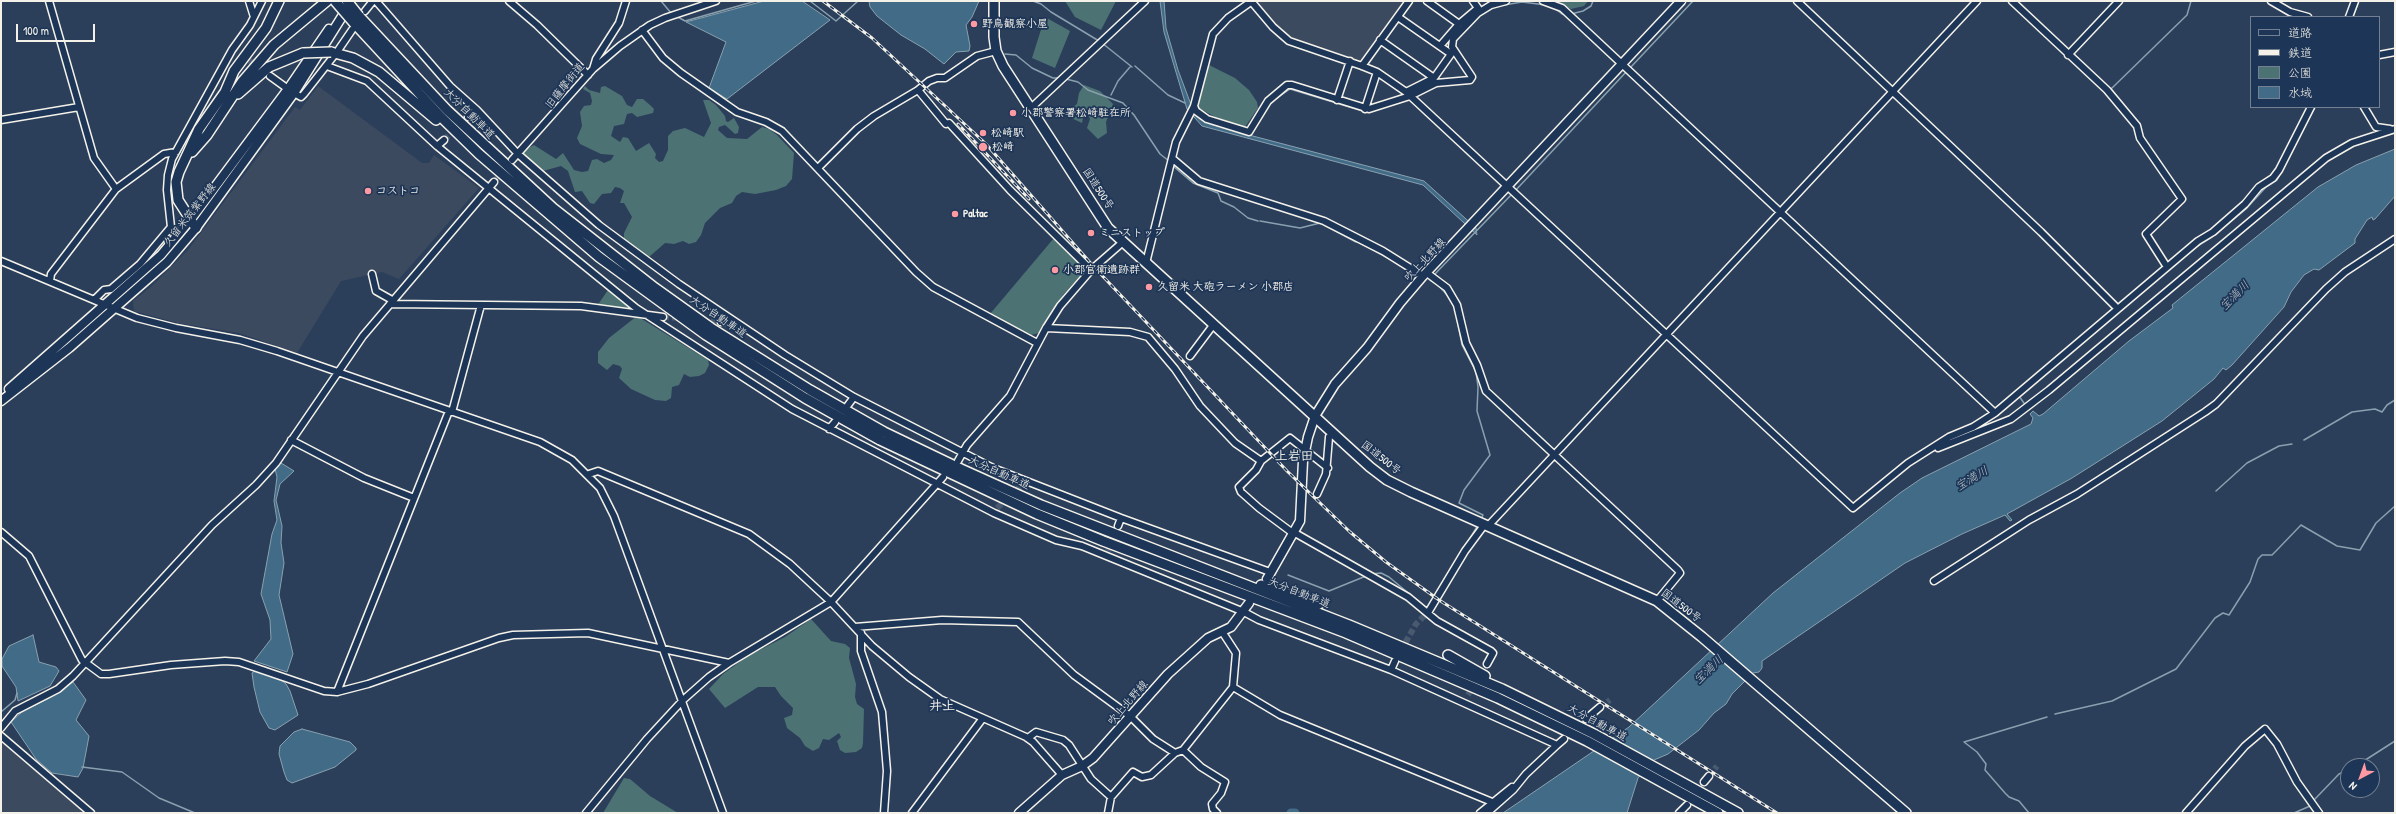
<!DOCTYPE html>
<meta charset="utf-8">
<style>
body{margin:0}
#map{position:relative;width:2396px;height:814px;overflow:hidden;background:#2b3f5b;font-family:"Patrick Hand","Klee One",sans-serif}
canvas{display:block}
.frame{position:absolute;inset:0;border:2px solid #f4f1e8;pointer-events:none}
.legend{position:absolute;left:2250px;top:16px;width:130px;height:92px;box-sizing:border-box;background:#1d3557;border:1px solid #738091;margin:0;padding:5px 7px;list-style:none;font-size:12px;color:#f4f1e8}
.legend li{display:flex;align-items:center;gap:8px;height:20px}
.legend b{width:20px;border:1px solid #738091}
.north{position:absolute;left:2340px;top:758px;width:40px;height:40px;box-sizing:border-box;background:#1d3557;border:1px solid #738091;border-radius:50%;rotate:221deg;font-size:11px;font-weight:700;line-height:16px;text-align:center;color:#f4f1e8}
.north::after{content:'';display:block;margin:auto;width:14px;height:18px;background:#ff9aa2;clip-path:polygon(50% 0,100% 100%,50% 72%,0 100%)}
.scale{position:absolute;left:16px;top:24px;width:79px;height:18px;box-sizing:border-box;border:2px solid #f4f1e8;border-top:0;padding-left:5px;font-size:12px;line-height:14px;white-space:nowrap;color:#f4f1e8;-webkit-text-stroke:3px #1d3557;paint-order:stroke}
</style>
<div id="map">
<canvas width="2396" height="814"></canvas>
<div class="frame"></div>
<ul class="legend">
<li><b style="height:5px;background:#1d3557"></b>道路</li>
<li><b style="height:5px;background:#f4f1e8"></b>鉄道</li>
<li><b style="height:11px;background:#4c7274"></b>公園</li>
<li><b style="height:11px;background:#416b87"></b>水域</li>
</ul>
<div class="north">N</div>
<div class="scale">100 m</div>
</div>
<script>
const ctx = document.querySelector('canvas').getContext('2d');
ctx.lineJoin = 'round';
function fill(path, color) { ctx.fillStyle = color; ctx.fill(path, 'evenodd'); }
const poly = rows => new Path2D(rows.map(r => 'M' + r).join(''));
function stroke(path, color, width, dash) { ctx.strokeStyle = color; ctx.lineWidth = width; ctx.lineCap = dash ? 'butt' : 'round'; ctx.setLineDash(dash || []); ctx.stroke(path); }
function drawText(font, color, halo, rows, align = 'center') {
  ctx.font = font + ' "Patrick Hand","Klee One",sans-serif'; ctx.lineWidth = 3.5; ctx.setLineDash([]); ctx.textBaseline = 'middle'; ctx.strokeStyle = halo; ctx.fillStyle = color; for (const [text, x, y, turn = 0] of rows) {
    ctx.save(); ctx.translate(x, y); ctx.rotate((+turn || 0) * Math.PI / 180); ctx.textAlign = isNaN(turn) ? turn : align; if (halo) ctx.strokeText(text, 0, 0); ctx.fillText(text, 0, 0); ctx.restore();
  }
}
fill(poly([
 [1257,1,1405,1,1359,62,1289,37,1264,12],
 [318,86,422,163,429,163,434,155,479,188,399,279,382,272,341,281,297,353,239,333,178,323,134,311,133,301,152,286,188,250,295,107,300,110],
 [1,741,5,743,88,813,1,813]
]), '#3c4a60');
fill(poly([
 [1065,1,1116,1,1101,30,1075,17],
 [1551,1,1588,1,1584,6,1571,9],
 [1045,17,1070,31,1055,68,1032,58],
 [1207,64,1235,78,1249,90,1257,102,1258,108,1245,127,1215,117,1199,108,1197,103],
 [1084,85,1100,91,1113,104,1106,122,1107,133,1098,139,1087,128,1090,119,1088,114,1080,109,1083,118,1082,123,1069,117,1073,107,1077,104,1079,93],
 [585,86,589,90,600,93,601,87,605,86,622,96,627,105,632,107,637,99,643,99,650,105,654,109,653,113,637,117,632,113,627,114,624,124,614,126,611,136,620,142,623,137,628,138,636,151,649,143,656,154,655,158,659,162,663,161,668,150,668,136,673,131,685,128,704,137,711,123,703,100,709,100,716,105,725,116,726,121,728,122,734,118,739,127,738,133,735,134,725,125,719,127,718,130,727,138,747,139,762,127,769,129,777,135,794,153,792,179,786,186,776,190,755,194,742,192,736,196,732,203,720,208,705,223,701,235,696,242,689,244,683,241,674,244,665,243,649,257,644,255,624,240,624,233,632,217,624,203,620,203,624,191,620,188,615,187,611,193,602,194,594,204,590,203,582,191,575,192,568,171,561,166,543,171,524,154,526,149,534,145,556,159,563,153,574,170,582,172,588,171,592,160,597,159,604,163,611,160,614,155,601,154,580,144,577,138,582,126,580,112,584,106,591,105,592,101,590,93,583,89],
 [1054,238,1086,269,1063,295,1039,333,1031,335,990,314],
 [608,290,623,302,633,311,597,306],
 [637,316,708,360,709,365,705,373,699,376,690,377,684,374,679,385,672,387,671,398,666,401,655,400,631,389,619,378,622,369,620,366,613,364,607,370,598,363,598,352,609,338],
 [811,619,831,641,845,644,850,648,849,658,856,684,855,697,857,704,864,709,863,743,862,748,856,752,845,753,840,750,837,741,841,737,839,733,829,740,823,739,819,748,813,751,805,746,800,738,787,728,784,718,792,715,793,708,781,696,775,687,758,687,725,708,709,689,723,674,748,656,785,637],
 [624,778,630,779,650,796,678,813,603,813]
]), '#4c7274');
const water = poly([
 [764,1,802,1,830,20,727,99,709,88,726,42,686,22,764,1],
 [869,1,979,1,972,17,966,25,970,46,969,51,956,52,944,64,925,49,901,35,877,16,870,7,869,1],
 [1160,1,1164,1,1166,28,1178,70,1193,110,1249,135,1424,181,1476,228,1477,235,1423,185,1202,126,1187,109,1164,32,1160,1],
 [2395,149,2395,196,2375,219,2373,220,2372,217,2367,220,2355,239,2355,243,2319,270,2314,269,2304,275,2291,292,2284,307,2232,365,2226,370,2223,368,2214,379,2162,421,2072,478,2007,514,2012,520,2010,521,2005,515,1962,534,1905,563,1762,661,1762,668,1759,672,1753,673,1732,694,1726,704,1714,713,1699,730,1668,754,1654,760,1638,778,1627,813,1503,813,1629,727,1773,593,1900,493,1922,478,2031,424,2033,418,2030,414,2033,411,2039,416,2043,414,2129,341,2173,308,2172,305,2318,187,2356,165,2395,149],
 [281,463,294,471,280,484,276,500,282,526,281,543,284,563,279,595,293,654,287,672,254,661,271,639,270,620,261,594,272,534,277,520,274,501,277,477,275,469,281,463],
 [33,635,39,662,56,667,59,671,50,686,18,701,16,687,2,666,2,659,9,646,33,635],
 [255,671,281,680,286,684,290,691,298,715,275,730,269,728,260,712,254,687,252,673,255,671],
 [73,682,86,700,76,720,89,736,83,768,78,777,52,773,36,759,11,722,22,712,53,696,73,682],
 [302,729,350,742,356,748,356,750,335,767,292,783,287,780,284,772,279,754,280,746,294,732,302,729]
]);
fill(water, '#416b87');
stroke(water, '#89a1ae', 1);
stroke(poly([
 [661,1,671,13],
 [810,1,836,21,858,1],
 [1033,1,1041,4,1051,12,1099,41],
 [1504,5,1522,2,1546,5],
 [1553,7,1562,14,1565,14],
 [1571,14,1583,11,1591,6,1593,1],
 [676,16,685,21,756,1],
 [2353,17,2359,1],
 [1473,21,1484,12],
 [1457,39,1455,45,1474,75],
 [1102,43,1132,67],
 [1005,54,1016,55,1032,68,1053,78,1060,78],
 [1135,66,1168,95,1185,103],
 [1630,68,1693,1],
 [1066,79,1078,82,1088,90,1123,103,1134,115,1160,154,1169,161],
 [1462,84,1467,84,1469,82],
 [1429,90,1438,86],
 [1111,95,1118,81,1130,67],
 [1415,97,1426,91],
 [1274,100,1290,89,1366,112,1387,106],
 [2141,129,2140,124,2111,89,2187,15,2191,1],
 [1248,130,1256,116],
 [1173,166,1193,183,1218,193,1221,201,1234,207,1248,218,1258,221],
 [1515,191,1627,71],
 [1260,221,1300,228,1320,223],
 [1324,225,1356,242],
 [1360,243,1390,259,1417,277],
 [1434,275,1512,194],
 [1431,278,1430,280,1438,285,1450,298],
 [1456,313,1462,345,1476,372,1478,387,1477,411,1490,455,1464,490,1459,503,1483,515,1481,519],
 [2080,345,2196,247,2212,237,2246,209,2266,187,2277,180,2315,107],
 [2022,394,2048,372],
 [2019,396,2026,406],
 [2304,440,2352,412,2375,409,2382,412,2387,405,2395,400],
 [2216,491,2247,463,2279,446,2292,444],
 [1466,545,1478,525],
 [1371,574,1381,573,1389,577,1418,601],
 [1288,575,1329,591,1366,576],
 [1,712,15,700,17,693],
 [2055,714,2112,701,2176,669,2215,618,2223,613,2229,615,2250,582,2258,559,2262,555,2272,555,2276,551,2301,525,2337,546,2360,550,2376,523,2395,506],
 [2356,766,2395,741],
 [82,767,122,772,159,798,195,813],
 [2315,799,2339,774,2348,770],
 [2029,813,2019,801,2009,797,2005,793,1985,770,1986,764,1977,752,1964,742,2047,717],
 [2294,813,2310,806]
]), '#89a1ae', 1.5);
stroke(poly([
 [1291,813,1295,813]
]), '#416b87', 9);
stroke(poly([
 [242,55,258,67],
 [444,140,468,117],
 [494,182,510,163],
 [663,317,681,318],
 [702,321,721,322],
 [997,508,1021,486],
 [1108,551,1118,526],
 [1401,650,1416,624,1429,611],
 [1468,695,1475,684],
 [1600,707,1610,700],
 [1709,776,1717,766]
]), '#495a70', 6, [6, 3]);
const minor = poly([
 [49,1,94,158,116,189],
 [249,1,254,17],
 [376,1,450,86,477,110,518,154,599,225,679,284,785,355,854,397,993,468,1121,518,1270,572],
 [509,1,537,25,588,75],
 [1251,1,1273,27,1289,41,1362,66,1377,72,1406,92,1853,508,1908,463,1949,437,1973,427,1995,413,2198,241,2213,232,2245,204,2259,187,2273,178,2279,170,2311,107],
 [1427,1,1459,24],
 [1543,1,1562,8,1995,413],
 [1797,1,2041,232,2117,308],
 [2012,1,2107,90,2137,126,2140,138,2182,199,2146,234,2167,267],
 [2271,1,2290,12,2308,17],
 [365,11,373,1],
 [1398,17,1451,54,1434,78,1406,92],
 [2349,17,2355,1],
 [642,30,663,58,681,73,737,112,766,122,782,131,916,272,933,287,1037,343],
 [1380,40,1434,78],
 [1440,46,1459,24,1478,8,1473,1],
 [339,49,352,30],
 [2068,55,2119,1],
 [2379,55,2395,52],
 [327,66,367,81,437,146,636,308,792,409,994,513,1056,540,1082,546,1244,612,1259,620,1391,670,1557,745,1564,739],
 [1362,66,1409,1],
 [593,69,620,46,650,25,665,18,716,1],
 [270,76,288,89],
 [918,90,946,124,949,123,1010,190,1091,270],
 [294,93,301,97,304,94,333,57],
 [1337,100,1350,61],
 [1194,106,1196,111,1207,119,1249,132,1268,101,1287,85,1292,85,1369,109,1410,96,1436,83,1470,80,1472,77,1452,47,1453,39,1478,13,1491,5,1506,1],
 [2364,107,2376,127,2390,129],
 [1031,108,1145,1],
 [1365,109,1377,72],
 [468,117,477,110],
 [1,120,79,107],
 [437,146,444,140],
 [1173,159,1199,181,1324,221,1383,251,1423,276],
 [512,160,593,69,596,59,619,23,626,1],
 [818,168,857,129,874,116,918,90,929,81,937,78,945,78,977,56,996,51],
 [1,261,137,318,176,328,240,340,277,351,540,442,572,460,600,488,614,516,723,813],
 [1146,263,1176,142,1194,106,1213,34,1228,18,1252,1],
 [1427,273,1447,288,1457,305,1466,343,1477,365,1486,391,1678,570,1680,573,1657,601],
 [372,274,376,291,392,300],
 [50,281,51,274,116,189,164,154,176,152],
 [95,299,104,290,111,289,140,264,171,227,167,190,168,175,172,159,232,50,250,25,262,1],
 [390,304,581,306,663,317],
 [721,322,732,321],
 [1046,328,1130,332,1148,337,1175,369,1200,406,1235,443,1261,461,1256,470,1239,487,1241,492,1259,508,1294,534],
 [1190,356,1214,324],
 [848,405,854,397],
 [452,412,481,305],
 [829,429,835,422],
 [291,440,364,478,414,498],
 [1938,448,2011,419,2049,390,2326,158,2352,143,2395,129],
 [958,461,967,445,1010,396,1046,328,1060,306,1091,270,1123,242],
 [1261,461,1290,438,1328,468],
 [589,474,598,471,749,534,790,564,831,602,872,646,909,677,940,699,1026,737,1033,742,1062,775],
 [1317,494,1326,474,1329,437],
 [1118,526,1121,518],
 [1488,526,1977,1],
 [1,532,29,556,82,660,101,674,109,674,171,665,225,661,239,662,324,691,337,692,368,684,499,638,513,635,588,633,729,663,831,602,943,477],
 [1295,533,1408,597,1437,621,1491,651,1493,653,1487,664],
 [1934,581,2029,520,2077,494,2205,412,2216,404,2326,289,2345,272,2395,239],
 [1429,611,1465,551,1485,524],
 [855,627,942,620,1018,622,1074,675,1130,716,1153,739,1175,753,1183,750,1233,687,1280,715,1492,802],
 [861,633,861,651,882,712,887,771,884,813],
 [1223,633,1236,653,1233,687],
 [1391,670,1395,661],
 [337,692,449,411],
 [1586,719,1600,707],
 [1,728,15,711,58,689,73,676,212,525,256,485,276,463,363,336,494,182],
 [1,736,91,813],
 [1028,738,1036,732,1063,740,1069,745,1091,779,1111,797,1108,813],
 [1183,750,1201,767,1225,782,1221,793,1212,804,1213,809,1217,813],
 [1704,782,1709,776],
 [1111,797,1133,772,1142,777,1151,775,1175,753],
 [586,813,647,739,683,700,709,677,729,663],
 [912,813,983,718],
 [1480,813,1512,787],
 [1487,813,1513,790,1526,774,1557,745],
 [1679,813,1687,805],
 [2186,813,2245,746,2265,729,2277,744,2297,782,2319,813]
]);
const major = poly([
 [9,389,161,255,191,219,288,89,329,29],
 [1,401,69,348,167,262,196,228,294,93,348,7],
 [1267,579,1300,521,1303,461,1308,437,1315,416,1335,384,1367,348,1400,303,1423,276,1681,1],
 [1019,813,1062,775,1082,766,1093,758,1168,674,1208,638,1231,627,1249,603]
]);
const highway = poly([
 [994,1,994,37,996,51,1003,66,1108,228,1370,467,1387,480,1411,492,1657,601,1702,637,1906,813],
 [359,16,447,110,553,208,655,288,711,328,810,390,884,432,961,469,1041,505,1349,625,1502,689,1594,734,1738,813],
 [354,23,441,117,479,154,599,257,706,335,805,398,880,440,1037,514,1103,541,1346,633,1498,698,1587,741,1718,813],
 [331,52,353,58,379,72,436,120],
 [238,94,269,67,303,53],
 [192,152,207,135,242,82,274,45,327,1],
 [196,228,178,200,176,182,179,172,199,129,225,92,234,71,266,28,279,1],
 [1261,585,1319,604],
 [1448,655,1485,676]
]);
stroke(minor, '#f4f1e8', 9);
stroke(major, '#f4f1e8', 11);
stroke(highway, '#f4f1e8', 12);
stroke(minor, '#1d3557', 6);
stroke(major, '#1d3557', 8);
stroke(highway, '#1d3557', 9);
const rail = poly([
 [823,1,872,38,986,144,1094,267,1287,471,1350,532,1386,562,1439,600,1777,813],
 [958,124,1029,199]
]);
stroke(rail, '#f4f1e8', 3);
stroke(rail, '#1d3557', 1.5, [4.5]);
const highwayBridge = poly([
 [335,1,354,23],
 [347,1,359,16],
 [303,53,331,52]
]);
stroke(highwayBridge, '#f4f1e8', 12, []);
stroke(highwayBridge, '#1d3557', 9);
for (const [x, y, r, color] of [
 [974,24,4,"#ff9aa2"],
 [1013,113,4,"#ff9aa2"],
 [983,133,4,"#ff9aa2"],
 [983,147,5,"#ff9aa2"],
 [368,191,4,"#ff9aa2"],
 [955,214,4,"#ff9aa2"],
 [1091,233,4,"#ff9aa2"],
 [1055,270,4,"#ff9aa2"],
 [1149,287,4,"#ff9aa2"]
]) { const dot = new Path2D(); dot.arc(x, y, r, 0, 2 * Math.PI); ctx.fillStyle = color; ctx.fill(dot); stroke(dot, '#1d3557', 1.5); }
drawText('bold 11px', '#f4f1e8', '#1d3557', [
 ["野鳥観察小屋",982,24],
 ["小郡警察署松崎駐在所",1021,113],
 ["松崎駅",991,133],
 ["松崎",992,147],
 ["コストコ",376,191],
 ["Paltac",963,214],
 ["ミニストップ",1099,233],
 ["小郡官衛遺跡群",1063,270],
 ["久留米 大砲ラーメン 小郡店",1157,287]
], 'left');
drawText('11px', '#f4f1e8', '#1d3557', [
 ["旧薩摩街道",565,86,-51],
 ["大分自動車道",469,114,45],
 ["国道500号",1098,189,57],
 ["久留米筑紫野線",190,215,-52],
 ["吹上北野線",1425,260,-47],
 ["大分自動車道",718,317,34],
 ["国道500号",1381,458,38],
 ["大分自動車道",999,473,24],
 ["大分自動車道",1299,593,21],
 ["国道500号",1681,606,37],
 ["吹上北野線",1128,703,-49],
 ["大分自動車道",1597,723,28]
]);
drawText('italic 12px', '#b5c2c6', '#1d3557', [
 ["宝満川",2235,296,-45],
 ["宝満川",1972,479,-31],
 ["宝満川",1709,670,-44]
]);
drawText('bold 13px', '#f4f1e8', '#1d3557', [
 ["上岩田",1294,457],
 ["井上",942,707]
]);
</script>
